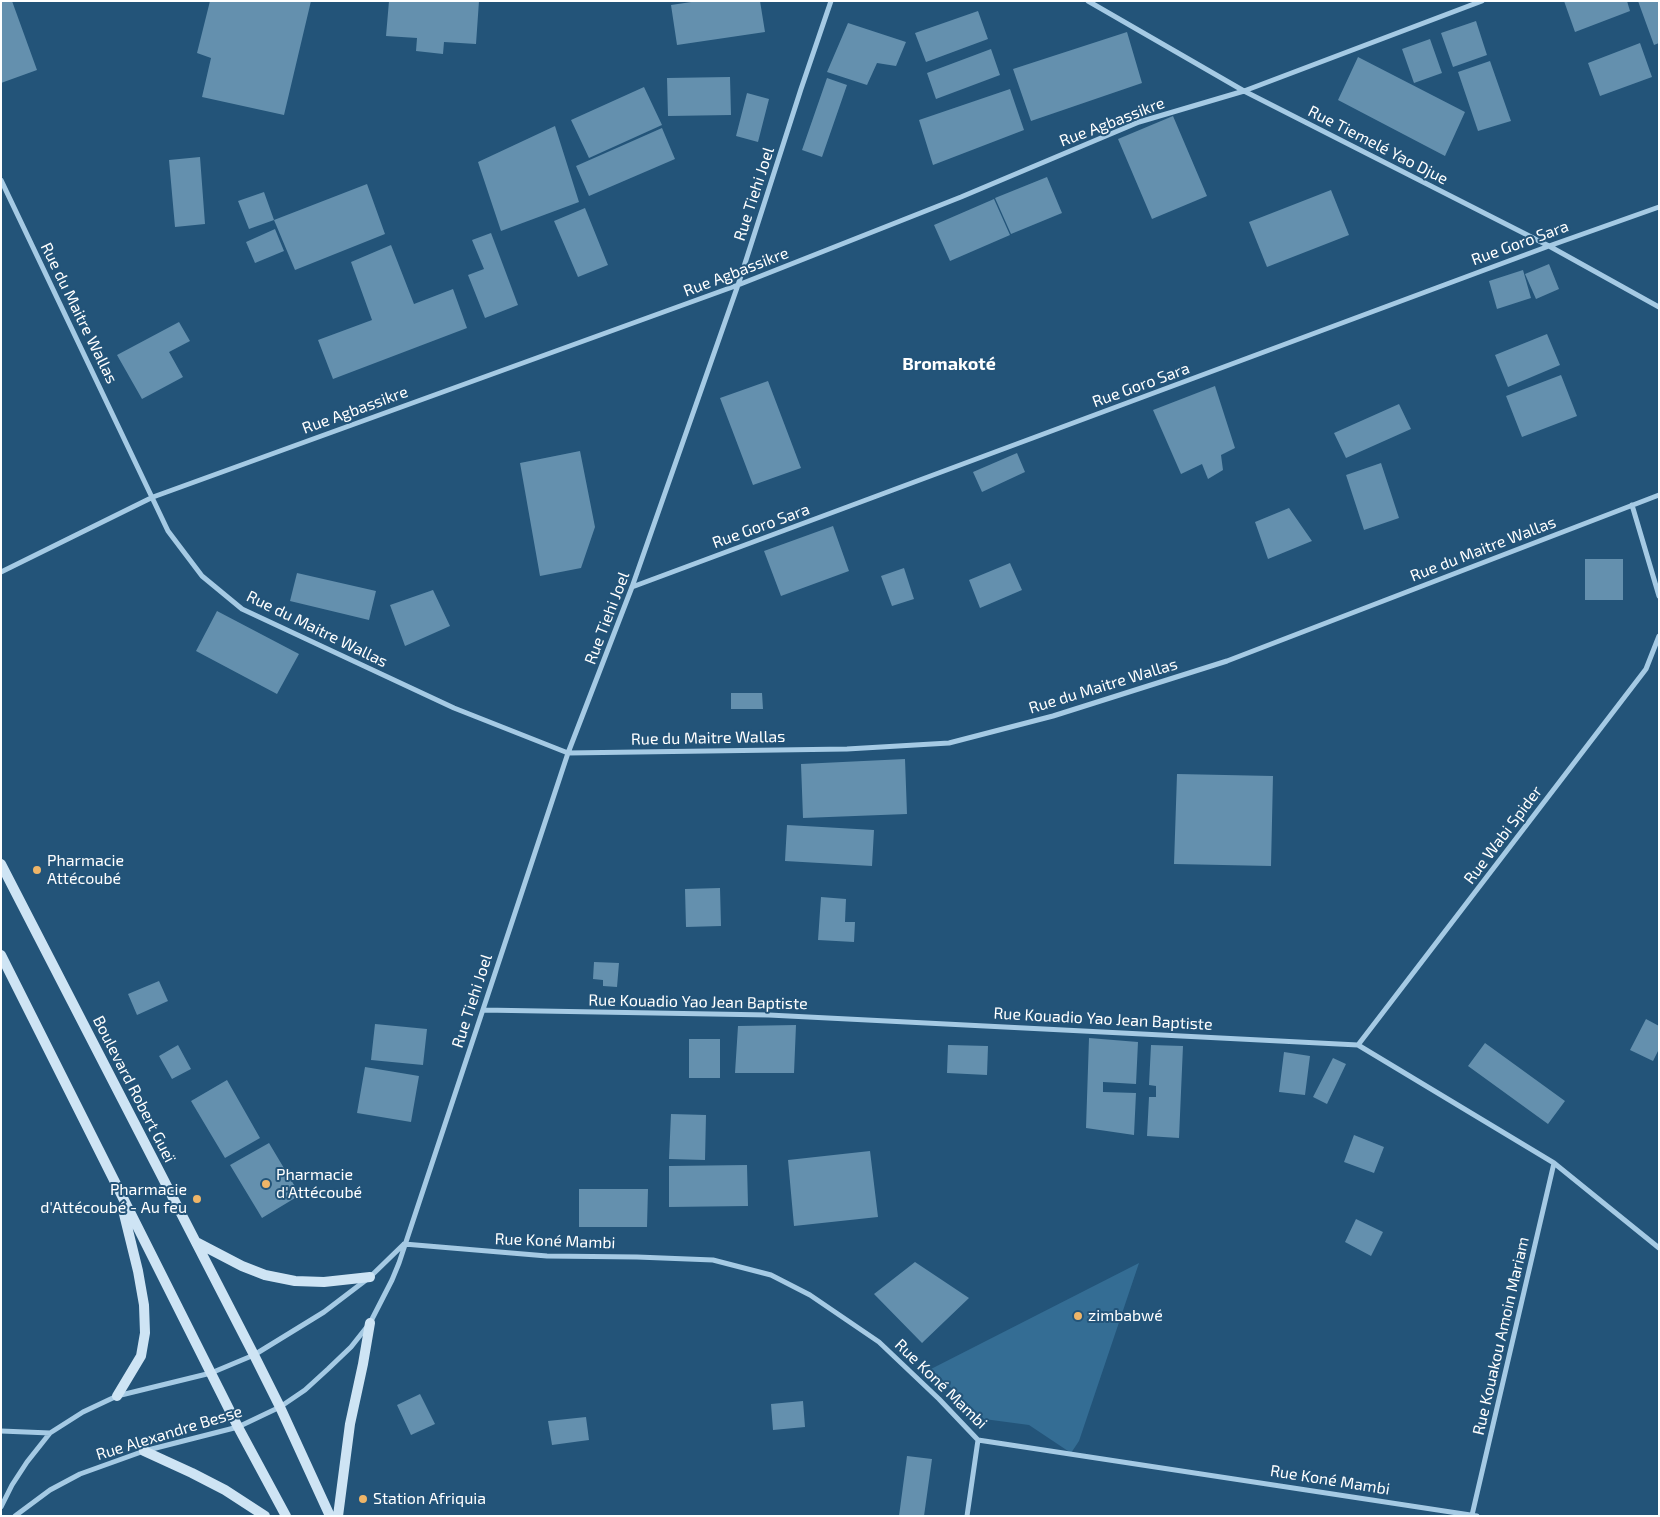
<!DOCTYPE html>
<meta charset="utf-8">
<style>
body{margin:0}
#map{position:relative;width:1660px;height:1517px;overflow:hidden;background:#235479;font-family:"Exo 2",sans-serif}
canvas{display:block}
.frame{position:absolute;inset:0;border:2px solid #fff;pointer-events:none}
</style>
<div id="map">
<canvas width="1660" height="1517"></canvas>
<div class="frame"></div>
</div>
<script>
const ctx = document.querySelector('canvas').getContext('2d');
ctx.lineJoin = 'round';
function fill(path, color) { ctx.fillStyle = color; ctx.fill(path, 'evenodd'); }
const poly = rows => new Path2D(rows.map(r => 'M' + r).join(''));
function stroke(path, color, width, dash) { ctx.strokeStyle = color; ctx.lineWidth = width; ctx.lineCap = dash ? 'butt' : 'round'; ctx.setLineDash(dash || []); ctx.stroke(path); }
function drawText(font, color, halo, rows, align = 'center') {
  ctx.font = font + ' "Exo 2",sans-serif'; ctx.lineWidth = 4; ctx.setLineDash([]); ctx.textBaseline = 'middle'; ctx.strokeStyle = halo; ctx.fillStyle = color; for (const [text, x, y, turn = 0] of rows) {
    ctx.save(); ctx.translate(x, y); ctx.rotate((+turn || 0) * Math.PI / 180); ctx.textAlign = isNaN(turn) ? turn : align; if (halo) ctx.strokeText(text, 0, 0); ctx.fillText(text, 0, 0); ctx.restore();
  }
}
fill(poly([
 [1139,1263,1079,1441,1071,1453,1029,1425,984,1419,931,1369]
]), '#346d94');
fill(poly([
 [1,1,12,1,37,70,1,83],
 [210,1,311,1,284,115,202,97,211,58,197,53],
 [389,1,479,1,476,44,444,42,443,54,416,51,417,38,386,36],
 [698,1,760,1,765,32,677,45,671,5],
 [1564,1,1627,1,1630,11,1575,32],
 [1638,1,1659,1,1659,43,1654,45],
 [978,11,988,39,926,62,915,33],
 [1476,21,1487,55,1453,67,1441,33],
 [848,23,906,42,896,66,877,63,867,85,827,72],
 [1127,32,1142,83,1031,121,1013,69],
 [1430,39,1442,73,1414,83,1402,49],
 [1640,43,1652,77,1600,96,1588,63],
 [991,49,1000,75,936,99,927,73],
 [1358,57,1465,112,1445,156,1338,100],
 [1490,61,1511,121,1478,131,1458,72],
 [730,77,731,115,668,116,667,78],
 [827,78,847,85,822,157,802,150],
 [644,87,662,125,589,158,571,120],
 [1010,89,1024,130,933,165,919,120],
 [747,93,769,99,758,142,736,136],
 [1173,116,1207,196,1152,219,1118,139],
 [555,126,579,202,501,231,478,162],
 [662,128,675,159,589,196,576,166],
 [200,157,205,224,175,227,169,160],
 [1047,177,1062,213,1011,234,995,198],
 [367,184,385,234,295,270,274,220],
 [1331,190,1349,235,1267,267,1249,222],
 [264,192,274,220,249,229,238,201],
 [994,199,1010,235,950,261,934,225],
 [585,208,608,265,578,277,554,221],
 [275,229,284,251,255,263,246,242],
 [491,233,518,305,485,318,468,275,484,269,472,240],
 [391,245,414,304,453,289,467,328,333,379,318,340,372,320,351,262],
 [1549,264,1559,289,1536,299,1525,274],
 [1523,270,1531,298,1497,309,1489,281],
 [179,322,190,341,169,352,183,377,142,399,117,355],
 [1547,334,1560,365,1508,387,1495,355],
 [1561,375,1577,416,1522,437,1506,396],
 [768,381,801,468,753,485,720,398],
 [1215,386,1235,448,1221,455,1223,470,1208,479,1202,464,1181,474,1153,410],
 [1399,404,1411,429,1346,458,1334,433],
 [580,451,595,527,581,568,540,576,520,463],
 [1017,453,1025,472,982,492,973,472],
 [1381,463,1399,518,1364,530,1346,475],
 [1289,508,1312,541,1268,559,1255,522],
 [833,526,849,571,781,596,764,551],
 [1585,559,1623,559,1623,600,1585,600],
 [1010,563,1022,590,980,608,969,580],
 [904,568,914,599,892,606,881,576],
 [297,573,376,591,369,620,290,601],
 [433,590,450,626,405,646,390,605],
 [217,611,299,654,277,694,196,651],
 [731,693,762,693,763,709,731,709],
 [905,759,907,814,803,818,801,764],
 [1177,774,1273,776,1271,866,1174,864],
 [787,825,874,830,872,866,785,861],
 [720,888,721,926,686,927,685,889],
 [821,897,846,899,845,922,855,922,854,942,818,940],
 [594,962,619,963,617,987,603,986,603,980,593,979],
 [159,981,168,1001,137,1015,128,994],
 [1646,1019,1659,1026,1659,1049,1653,1061,1630,1050],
 [375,1024,427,1029,423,1065,371,1060],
 [796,1025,794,1073,735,1073,738,1026],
 [1089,1038,1138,1042,1136,1084,1103,1082,1103,1092,1136,1093,1134,1135,1086,1128],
 [689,1039,720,1039,720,1078,689,1078],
 [1485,1043,1565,1101,1548,1124,1468,1066],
 [178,1045,191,1069,172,1079,159,1056],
 [948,1045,988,1046,987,1075,947,1073],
 [1151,1045,1183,1046,1179,1138,1147,1136,1149,1097,1156,1097,1156,1086,1149,1085],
 [1284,1052,1310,1056,1305,1095,1279,1092],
 [1333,1058,1346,1064,1327,1104,1313,1097],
 [365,1067,419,1076,411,1122,357,1113],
 [227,1080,260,1138,225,1158,191,1101],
 [671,1114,706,1115,705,1160,669,1159],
 [1354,1135,1384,1147,1374,1173,1344,1162],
 [269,1143,300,1195,262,1218,230,1165],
 [870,1151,878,1217,794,1226,788,1160],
 [747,1165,748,1206,669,1207,669,1166],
 [579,1189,648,1189,647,1227,579,1227],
 [1356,1219,1383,1232,1371,1256,1345,1242],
 [915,1262,969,1298,922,1343,874,1294],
 [420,1394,435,1424,411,1435,397,1405],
 [803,1401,805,1427,773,1430,771,1404],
 [586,1417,589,1440,552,1445,548,1421],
 [907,1456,932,1459,924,1516,899,1516]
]), '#6490ae');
stroke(poly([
 [1088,1,1244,91,1549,246,1659,307],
 [1,180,168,531,202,576,242,609,454,708,568,753,847,749,949,743,1053,716,1227,661,1659,495],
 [1632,505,1659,596],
 [1,572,153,497,738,285,961,197,1139,122,1244,91,1482,1],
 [632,587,1549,246,1659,207],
 [483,1010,769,1015,1358,1045,1554,1163,1659,1248],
 [1358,1045,1646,669,1659,636],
 [404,1244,547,1256,637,1257,713,1260,771,1275,810,1295,879,1342,939,1399,978,1440,1477,1516],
 [1,1431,50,1433,83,1412,117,1396,211,1373,254,1355,324,1312,370,1277,404,1244],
 [1,1507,12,1485,27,1462,50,1433],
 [1472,1515,1554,1163],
 [15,1516,50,1490,80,1474,144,1451,238,1427,280,1407,305,1390,328,1369,351,1347,370,1323,392,1280,399,1263,568,753,632,587,738,285,801,89,831,1],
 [967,1516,978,1440]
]), '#a5cae4', 5);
stroke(poly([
 [1,864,254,1355,280,1407,330,1516],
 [1,955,238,1427,286,1516],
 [196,1242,242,1266,265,1275,295,1281,324,1282,370,1277],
 [117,1396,141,1356,145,1333,144,1305,138,1271,123,1210],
 [144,1451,192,1473,225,1490,265,1516],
 [338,1516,350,1424,363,1364,370,1323]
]), '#cee4f4', 10);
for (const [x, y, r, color] of [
 [37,870,5,"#eeb568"],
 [266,1184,5,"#eeb568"],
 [197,1199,5,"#eeb568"],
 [1078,1316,5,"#eeb568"],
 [363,1499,5,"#eeb568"]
]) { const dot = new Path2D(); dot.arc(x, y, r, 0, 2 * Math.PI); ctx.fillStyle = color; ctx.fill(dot); stroke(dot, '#235479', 2); }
drawText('16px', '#fff', '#235479', [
 ["Rue Agbassikre",1112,122,-21],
 ["Rue Tiemelé Yao Djue",1378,145,27],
 ["Rue Tiehi Joel",754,194,-72],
 ["Rue Goro Sara",1520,243,-20],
 ["Rue Agbassikre",736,272,-21],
 ["Rue du Maitre Wallas",79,313,64],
 ["Rue Goro Sara",1141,385,-20],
 ["Rue Agbassikre",355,410,-20],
 ["Rue Goro Sara",761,526,-20],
 ["Rue du Maitre Wallas",1483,549,-21],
 ["Rue Tiehi Joel",607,618,-69],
 ["Rue du Maitre Wallas",317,629,26],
 ["Rue du Maitre Wallas",1103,686,-17],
 ["Rue du Maitre Wallas",708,738,-1],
 ["Rue Wabi Spider",1503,835,-53],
 ["Rue Tiehi Joel",472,1001,-72],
 ["Rue Kouadio Yao Jean Baptiste",698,1002,1],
 ["Rue Kouadio Yao Jean Baptiste",1103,1019,3],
 ["Boulevard Robert Gueï",134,1089,63],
 ["Rue Koné Mambi",555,1241,2],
 ["Rue Kouakou Amoin Mariam",1501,1336,-77],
 ["Rue Koné Mambi",941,1384,44],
 ["Rue Alexandre Besse",169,1433,-17],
 ["Rue Koné Mambi",1330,1480,9]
]);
drawText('16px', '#fff', '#235479', [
 ["Pharmacie",47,861],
 ["Attécoubé",47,879],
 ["Pharmacie",276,1175],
 ["d'Attécoubé",276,1193],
 ["Pharmacie",187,1190,"right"],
 ["d'Attécoubé - Au feu",187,1208,"right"],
 ["zimbabwé",1088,1316],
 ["Station Afriquia",373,1499]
], 'left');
drawText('bold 18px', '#fff', '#235479', [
 ["Bromakoté",949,364]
]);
</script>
